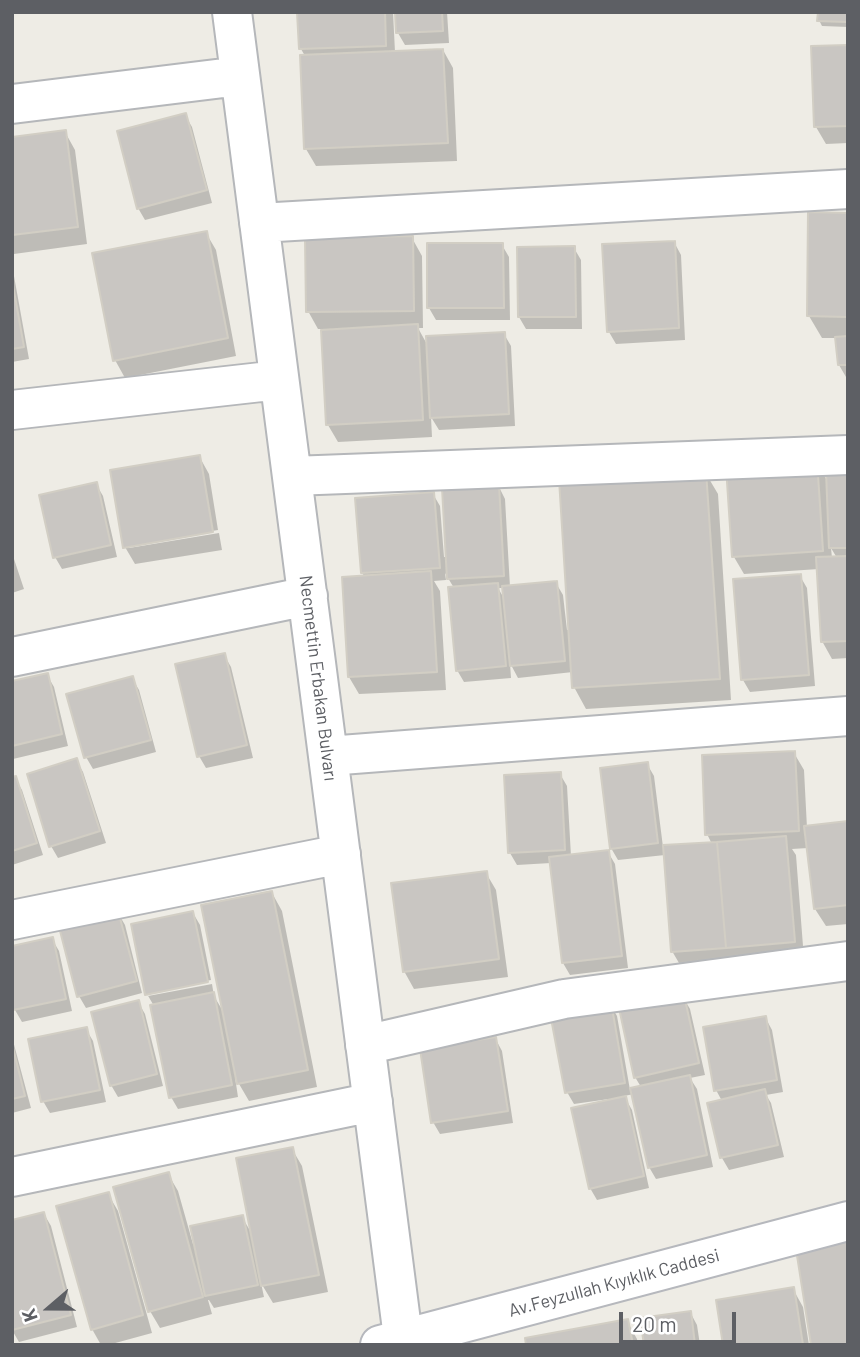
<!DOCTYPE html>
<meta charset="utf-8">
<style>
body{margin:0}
#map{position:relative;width:860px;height:1357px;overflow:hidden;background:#eeece5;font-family:Barlow,sans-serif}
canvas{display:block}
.frame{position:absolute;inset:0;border:14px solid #5d5f64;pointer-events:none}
.north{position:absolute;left:14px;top:1273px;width:70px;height:70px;-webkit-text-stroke:5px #fff;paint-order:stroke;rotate:250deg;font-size:19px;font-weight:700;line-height:28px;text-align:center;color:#5d5f64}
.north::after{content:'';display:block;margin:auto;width:24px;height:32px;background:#5d5f64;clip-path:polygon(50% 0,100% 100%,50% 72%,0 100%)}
.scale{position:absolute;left:619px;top:1312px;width:117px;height:32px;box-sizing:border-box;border:4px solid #5d5f64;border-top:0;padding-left:9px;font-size:21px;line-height:24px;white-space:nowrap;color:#5d5f64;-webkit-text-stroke:5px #fff;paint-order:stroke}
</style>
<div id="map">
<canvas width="860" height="1357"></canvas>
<div class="frame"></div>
<div class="north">K</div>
<div class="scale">20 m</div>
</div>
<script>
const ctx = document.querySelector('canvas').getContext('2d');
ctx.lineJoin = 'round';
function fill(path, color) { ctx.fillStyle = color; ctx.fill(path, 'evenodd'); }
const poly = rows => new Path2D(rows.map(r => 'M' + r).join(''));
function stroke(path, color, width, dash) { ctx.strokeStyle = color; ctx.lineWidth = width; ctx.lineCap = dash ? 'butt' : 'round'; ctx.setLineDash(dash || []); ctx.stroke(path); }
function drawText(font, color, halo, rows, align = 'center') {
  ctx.font = font + ' Barlow,sans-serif'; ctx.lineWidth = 5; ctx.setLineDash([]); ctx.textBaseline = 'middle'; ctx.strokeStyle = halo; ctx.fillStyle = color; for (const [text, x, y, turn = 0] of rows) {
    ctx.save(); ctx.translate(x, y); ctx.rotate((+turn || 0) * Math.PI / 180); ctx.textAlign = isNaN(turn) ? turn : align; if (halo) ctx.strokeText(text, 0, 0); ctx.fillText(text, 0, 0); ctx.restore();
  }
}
fill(poly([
 [299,12,393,12,395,52,443,50,453,68,457,161,316,166,306,149,305,56,301,49],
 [397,12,447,12,449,43,405,45,398,33],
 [848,12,848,27,822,26,819,20],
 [848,47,848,143,826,144,816,127],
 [185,115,192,127,212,203,145,220,138,208],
 [65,132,75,150,87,244,14,254,12,250,12,139],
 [848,215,848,377,846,377,839,365,837,338,822,338,809,316],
 [206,233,216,250,236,356,125,378,115,360],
 [412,238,422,256,423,328,418,328,428,346,504,334,511,346,515,426,439,430,431,417,432,437,338,442,328,425,322,329,318,329,308,311],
 [674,242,681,255,685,340,616,344,609,332],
 [502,245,509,257,510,320,436,320,429,308],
 [574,248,581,260,582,329,526,329,519,317],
 [12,265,29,359,12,362],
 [199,456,209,474,218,530,129,545,129,548,219,533,222,550,135,564,125,547],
 [816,462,828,482,848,470,848,658,832,659,822,641,819,569,744,574,734,557],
 [831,548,837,558,832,558],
 [705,472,718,494,731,700,586,709,574,687,573,672,518,678,510,663,511,678,464,682,457,670,454,588,445,573,446,580,434,581,440,591,446,690,359,694,349,677,343,579,365,577,362,573,433,494,440,506,444,557,447,557,499,487,505,499,510,587,556,583,563,595,567,630,570,629],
 [498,588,504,588,505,600],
 [96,484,103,496,117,557,62,569,55,557],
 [12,553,24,589,12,593],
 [800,576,807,588,815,686,750,692,743,680],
 [224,655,231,667,253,758,206,768,199,756],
 [47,675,54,687,68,746,13,759,12,683],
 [132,678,139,690,156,752,93,769,86,757],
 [794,753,804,770,807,828,848,823,848,924,826,926,815,909,808,848,792,849,796,855,804,959,735,959,679,963,672,951,665,855,618,860,611,848,647,764,654,776,663,847,712,844,707,834],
 [76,760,83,772,106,843,58,858,51,846],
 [560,774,567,786,571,856,608,852,615,864,628,968,570,975,563,963,551,863,517,865,510,853],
 [15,778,22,790,43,855,12,865,12,779],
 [486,873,496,890,508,977,414,989,404,971],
 [272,893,282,911,317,1087,249,1101,235,1077,238,1097,178,1109,171,1097,154,1006,147,994,193,913,200,925,211,980,148,992,148,996,212,984,214,996,224,1013],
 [118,913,125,925,142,993,86,1008,79,996],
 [52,939,59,951,72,1011,22,1022,15,1010,12,997,12,947],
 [683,997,690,1009,705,1075,690,1078,697,1089,713,1167,656,1179,649,1167,634,1094,624,1096,632,1110,649,1188,597,1200,590,1188,609,1099,574,1104,567,1092,610,1004,617,1016,630,1090,641,1087,635,1077],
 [138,1002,145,1014,163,1086,118,1097,111,1085],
 [765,1017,772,1030,783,1092,766,1095,771,1103,784,1157,729,1170,722,1158,709,1104,722,1101,716,1090],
 [86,1029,93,1041,106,1102,50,1113,43,1101],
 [12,1037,31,1108,12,1113],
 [495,1038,502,1051,513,1123,440,1134,433,1122],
 [292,1149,302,1166,328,1292,273,1303,261,1283,264,1297,214,1308,209,1300,208,1300,212,1314,160,1328,150,1311,168,1174,178,1191,193,1244,242,1217,252,1234],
 [108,1194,118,1211,152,1333,108,1345,101,1345,92,1329],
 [44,1214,51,1226,77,1327,19,1342,12,1330,12,1222],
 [793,1289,803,1307,809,1345,725,1345],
 [690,1312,697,1325,700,1345,646,1345],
 [627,1321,637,1339,638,1345,528,1345]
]), '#0003');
const building = poly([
 [297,12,385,12,386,46,299,49,297,12],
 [395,12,442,12,443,31,396,33,395,12],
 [818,12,848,12,848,22,817,21,818,12],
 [848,45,848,126,814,127,811,46,848,45],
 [443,49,448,143,304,149,300,55,443,49],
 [186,113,207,190,137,209,117,131,186,113],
 [66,130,78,227,12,235,12,137,66,130],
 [808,212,848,213,848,317,807,316,808,212],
 [207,231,228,338,113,361,92,253,207,231],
 [413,236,414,311,306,312,305,238,413,236],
 [675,241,679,328,607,332,602,244,675,241],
 [427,243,503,243,504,308,427,308,427,243],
 [575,246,576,317,518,317,517,247,575,246],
 [12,280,24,347,12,349,12,280],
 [418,324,423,420,326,425,321,330,418,324],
 [505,332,509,414,430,418,426,336,505,332],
 [848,336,848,365,838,365,835,337,848,336],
 [200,455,213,532,123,548,110,470,200,455],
 [817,460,823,551,732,557,726,467,817,460],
 [848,469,848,548,829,548,826,470,848,469],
 [706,471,720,679,572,688,559,479,706,471],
 [97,482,111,545,53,558,39,495,97,482],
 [499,485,504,576,447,579,442,488,499,485],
 [434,492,440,568,361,573,355,498,434,492],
 [848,556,848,641,821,642,816,557,848,556],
 [431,571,437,672,348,677,342,577,431,571],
 [801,574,809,675,741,680,733,579,801,574],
 [557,581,565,661,510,666,502,586,557,581],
 [498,583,506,666,456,671,448,587,498,583],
 [225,653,247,745,197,757,175,664,225,653],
 [48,673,62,734,12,746,12,681,48,673],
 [133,676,151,740,84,758,66,694,133,676],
 [795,751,799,831,705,835,702,755,795,751],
 [77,758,100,831,49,847,27,774,77,758],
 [648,762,658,843,610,849,600,768,648,762],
 [561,772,565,850,508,853,504,775,561,772],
 [16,776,37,843,12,851,12,777,16,776],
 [848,821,848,905,814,909,804,826,848,821],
 [786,836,795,942,726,948,717,842,786,836],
 [717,842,726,948,671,952,663,845,717,842],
 [609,850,622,956,562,963,549,857,609,850],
 [487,871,499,959,403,972,391,883,487,871],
 [272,891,308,1070,237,1084,201,905,272,891],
 [118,911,137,981,77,997,59,927,118,911],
 [193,911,208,982,145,995,131,924,193,911],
 [53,937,66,999,13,1010,12,946,53,937],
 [214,992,232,1085,169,1098,150,1005,214,992],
 [684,995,699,1063,634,1078,619,1008,684,995],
 [139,1000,157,1074,110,1086,91,1012,139,1000],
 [611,1002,625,1083,565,1093,550,1013,611,1002],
 [766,1016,777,1080,714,1091,703,1027,766,1016],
 [87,1027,100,1090,41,1102,28,1039,87,1027],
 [496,1037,508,1111,431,1123,420,1049,496,1037],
 [12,1044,25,1096,12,1099,12,1044],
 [690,1075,707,1155,648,1168,630,1088,690,1075],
 [765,1089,778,1145,720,1158,707,1103,765,1089],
 [626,1096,644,1176,589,1189,571,1108,626,1096],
 [293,1147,319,1275,261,1286,236,1158,293,1147],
 [169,1172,203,1297,148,1312,113,1187,169,1172],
 [109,1192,143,1315,91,1330,56,1206,109,1192],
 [44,1212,71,1315,12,1330,12,1220,44,1212],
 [243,1215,258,1285,205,1296,190,1226,243,1215],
 [848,1241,848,1345,811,1345,796,1249,848,1241],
 [794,1287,803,1345,723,1345,716,1300,794,1287],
 [691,1311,695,1345,644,1345,640,1318,691,1311],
 [628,1319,633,1345,526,1345,525,1338,628,1319]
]);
fill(building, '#c9c6c2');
stroke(building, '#d2cec4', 2);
const street = poly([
 [232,12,404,1345],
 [12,104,240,76],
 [259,223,848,189],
 [12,410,279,380],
 [292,476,848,455],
 [12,657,308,596],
 [328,756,848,716],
 [12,920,341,854],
 [365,1045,564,999,848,961],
 [12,1177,373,1102]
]);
const secondary = poly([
 [380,1345,848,1221]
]);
stroke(street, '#b5b7ba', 42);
stroke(secondary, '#b6b8bd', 42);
stroke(street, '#fff', 38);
stroke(secondary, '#fff', 38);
drawText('18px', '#5d5f64', '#fff', [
 ["Necmettin Erbakan Bulvarı",318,678,83],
 ["Av.Feyzullah Kıyıklık Caddesi",614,1283,-15]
]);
</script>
